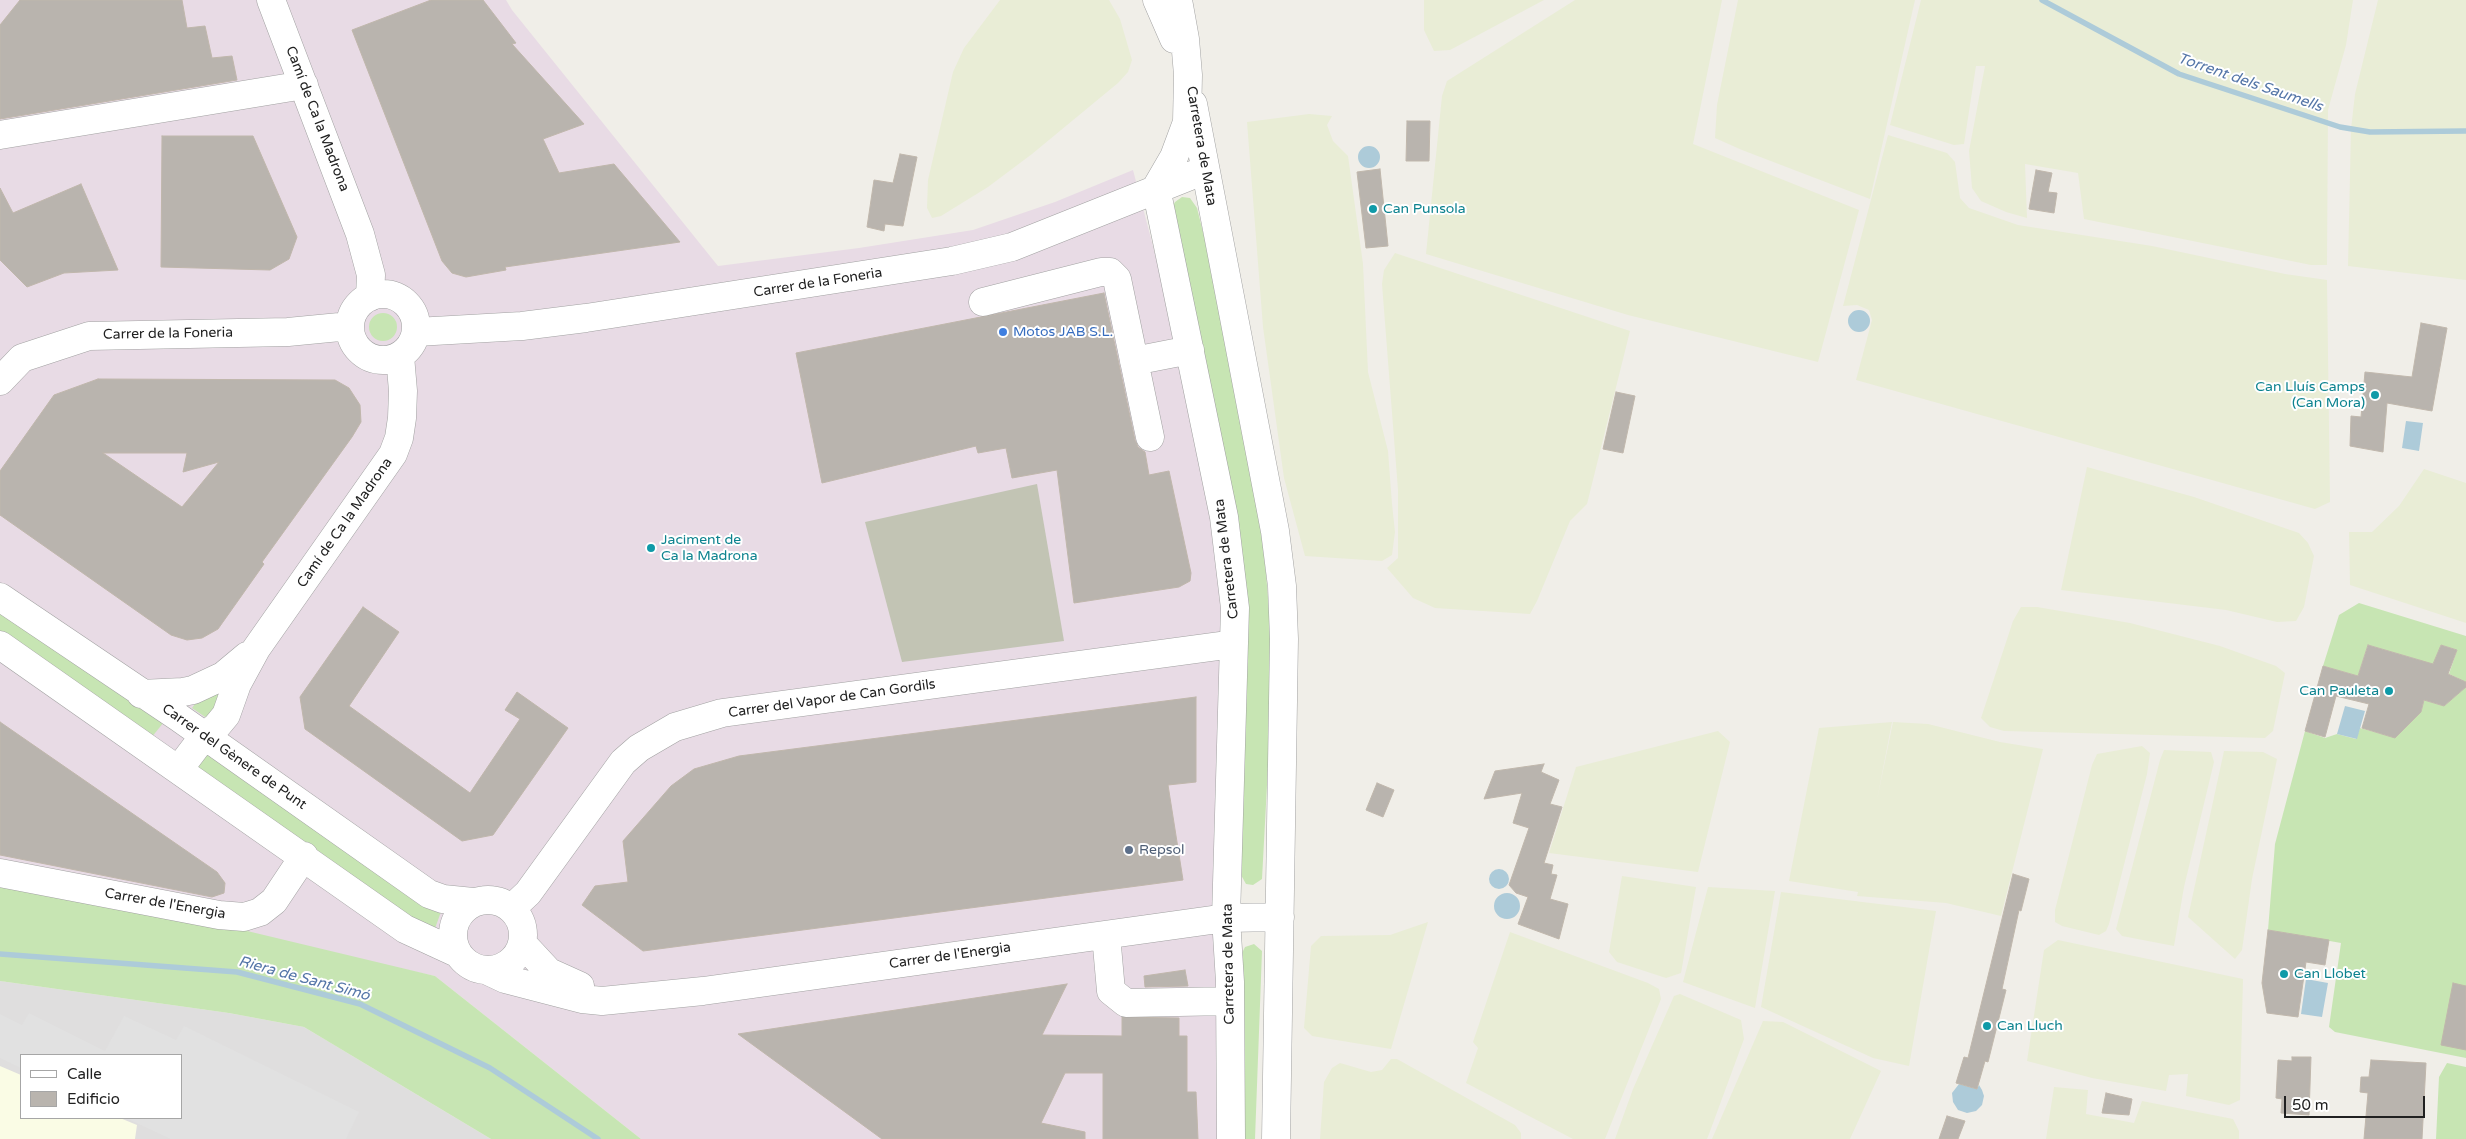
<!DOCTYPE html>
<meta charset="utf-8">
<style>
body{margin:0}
#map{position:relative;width:2466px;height:1139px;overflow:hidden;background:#f0eee8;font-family:"Varela Round",sans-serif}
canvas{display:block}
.legend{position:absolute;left:20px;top:1054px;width:162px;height:65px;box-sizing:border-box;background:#fff;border:1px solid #a6a6a6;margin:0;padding:6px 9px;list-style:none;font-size:15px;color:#212121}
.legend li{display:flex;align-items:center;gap:10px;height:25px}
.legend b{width:25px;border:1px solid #a6a6a6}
.scale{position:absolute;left:2284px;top:1096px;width:141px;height:22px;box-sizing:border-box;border:2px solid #212121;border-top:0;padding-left:6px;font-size:15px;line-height:18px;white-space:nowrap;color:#212121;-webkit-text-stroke:4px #fff;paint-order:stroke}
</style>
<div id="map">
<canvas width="2466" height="1139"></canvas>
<ul class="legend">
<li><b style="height:6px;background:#fff"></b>Calle</li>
<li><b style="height:14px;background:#b9b4ae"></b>Edificio</li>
</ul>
<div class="scale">50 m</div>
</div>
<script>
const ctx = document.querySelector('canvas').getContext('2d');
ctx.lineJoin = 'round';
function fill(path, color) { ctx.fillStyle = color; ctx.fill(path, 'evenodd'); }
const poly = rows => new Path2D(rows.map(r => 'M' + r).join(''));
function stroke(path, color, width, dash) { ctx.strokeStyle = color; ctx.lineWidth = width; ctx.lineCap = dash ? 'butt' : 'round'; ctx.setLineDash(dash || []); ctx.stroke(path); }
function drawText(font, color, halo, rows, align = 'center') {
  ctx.font = font + ' "Varela Round",sans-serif'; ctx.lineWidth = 4; ctx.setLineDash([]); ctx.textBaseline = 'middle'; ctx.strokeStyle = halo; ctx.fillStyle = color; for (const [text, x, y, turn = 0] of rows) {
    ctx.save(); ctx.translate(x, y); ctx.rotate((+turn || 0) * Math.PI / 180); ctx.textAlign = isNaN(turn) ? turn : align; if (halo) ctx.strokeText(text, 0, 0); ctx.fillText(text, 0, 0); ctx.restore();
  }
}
fill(poly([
 [0,981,229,1013,304,1027,491,1139,0,1139],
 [21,1055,181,1055,181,1118,21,1118]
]), '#dfdede');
fill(poly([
 [0,0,506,0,512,10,718,266,859,248,973,230,1055,202,1133,170,1224,517,1231,1139,641,1139,435,976,0,883]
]), '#e8dbe5');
fill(poly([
 [0,1066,21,1075,21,1118,120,1118,137,1125,135,1139,0,1139]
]), '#fafce5');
fill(poly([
 [1037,484,1064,641,902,662,865,522]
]), '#c2c4b4');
fill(poly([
 [1000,0,1109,0,1120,19,1132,60,1128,72,1118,83,1032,154,988,187,941,216,932,218,927,208,928,180,953,72,964,48],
 [1424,0,1544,0,1450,50,1434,51,1424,30],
 [1575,0,1722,0,1693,144,1859,210,1818,362,1628,315,1426,254,1442,96,1447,81],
 [1738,0,1915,0,1870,199,1742,150,1715,138,1717,105],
 [1921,0,2353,0,2346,45,2328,110,2327,265,2311,265,2084,219,2078,173,2025,164,2027,218,2006,212,1981,201,1972,188,1969,151,1985,66,1976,66,1964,144,1954,145,1890,125],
 [2378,0,2466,0,2466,280,2348,266,2351,129,2355,94],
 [1309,114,1332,116,1327,125,1333,141,1348,156,1363,264,1368,372,1388,451,1392,504,1395,532,1392,555,1382,561,1305,556,1284,478,1263,327,1247,122],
 [1888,135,1947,153,1955,162,1960,198,1969,208,2018,225,2152,246,2285,274,2327,280,2330,502,2315,509,1856,380,1872,320,1869,310,1857,305,1843,306],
 [1395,253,1630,331,1587,504,1570,521,1537,601,1530,614,1435,608,1413,598,1387,568,1398,558,1398,490,1382,284,1384,270],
 [2087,467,2194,497,2299,533,2308,543,2314,556,2304,607,2296,621,2277,622,2226,610,2061,590],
 [2424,469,2466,483,2466,623,2350,585,2349,532,2372,532,2399,506],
 [2021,607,2037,607,2130,623,2220,646,2276,666,2285,673,2273,731,2265,738,2004,731,1990,727,1981,718,2013,621],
 [1892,722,1877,800,1893,722,1928,724,2000,742,2043,749,2001,916,1946,903,1857,896,1858,892,1789,881,1819,728],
 [1718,731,1730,742,1698,872,1549,853,1576,767],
 [2142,746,2150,753,2147,774,2109,924,2106,931,2099,935,2062,926,2055,922,2055,910,2092,765,2097,754],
 [2164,750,2211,752,2214,762,2184,887,2174,946,2122,936,2116,929,2160,760],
 [2224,751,2263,752,2277,759,2252,879,2242,950,2235,959,2188,917],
 [1622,876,1696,887,1681,973,1666,978,1617,962,1609,952],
 [1708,887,1775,891,1755,1008,1683,982],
 [1781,892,1936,911,1909,1066,1873,1058,1761,1007],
 [1428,922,1391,1049,1312,1036,1304,1028,1311,946,1321,936,1390,935],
 [1510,932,1648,983,1659,989,1661,999,1605,1139,1573,1139,1466,1083,1478,1048,1473,1042],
 [2058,940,2243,979,2240,1100,2229,1105,2186,1096,2188,1074,2169,1075,2166,1091,2092,1078,2027,1061,2044,950],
 [1680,994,1741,1020,1744,1039,1709,1134,1707,1139,1615,1139,1633,1089,1674,996],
 [1763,1021,1783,1022,1881,1071,1850,1139,1712,1139],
 [1391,1059,1397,1059,1515,1125,1521,1133,1521,1139,1320,1139,1324,1082,1332,1068,1340,1063,1371,1072,1382,1070],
 [2054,1087,2088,1090,2086,1114,2134,1123,2142,1101,2233,1119,2239,1131,2239,1139,2046,1139]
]), '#e9edd6');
fill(poly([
 [1182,197,1190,198,1197,208,1205,240,1264,547,1270,624,1270,729,1262,879,1253,885,1246,884,1241,875,1244,621,1170,211,1175,202],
 '369 327a14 14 0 1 1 28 0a14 14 0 1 1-28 0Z',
 [2359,603,2466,636,2466,682,2449,674,2457,650,2441,645,2427,680,2419,660,2368,645,2358,676,2323,666,2339,615],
 [0,607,164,722,151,738,0,634],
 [226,683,211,721,192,708,208,687],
 [2466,687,2466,1058,2335,1032,2329,1027,2341,943,2268,930,2275,844,2305,731,2325,738,2337,734,2356,739,2360,728,2393,737,2421,712,2424,700,2444,706],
 [205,749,442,909,433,934,192,767],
 [0,883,218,924,435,976,641,1139,491,1139,304,1027,229,1013,0,981],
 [1254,944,1262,951,1255,1139,1236,1139,1241,955,1245,947],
 [2447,1063,2466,1067,2466,1139,2436,1139,2439,1077]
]), '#c7e5b3');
fill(poly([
 [29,1013,105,1051,124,1016,176,1040,184,1026,359,1112,346,1139,171,1139,126,1118,181,1118,181,1055,21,1055,21,1068,0,1058,0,1014,22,1025]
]), '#e1e1e1');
fill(poly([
 '1358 157a11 11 0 1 1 22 0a11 11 0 1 1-22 0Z',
 '1848 321a11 11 0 1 1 22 0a11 11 0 1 1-22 0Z',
 [2406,421,2423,423,2419,451,2402,448],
 [2345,706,2365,711,2357,739,2337,734],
 '1489 879a10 10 0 1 1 20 0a10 10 0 1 1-20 0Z',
 '1494 906a13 13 0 1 1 26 0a13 13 0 1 1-26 0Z',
 [2306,979,2328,983,2322,1017,2301,1014],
 [1959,1084,1977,1089,1979,1085,1982,1090,1984,1096,1982,1105,1976,1111,1967,1113,1958,1110,1953,1102,1952,1093]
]), '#adcbd9');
stroke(poly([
 [2042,0,2179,74,2340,127,2370,132,2466,131],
 [0,954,237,972,360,1004,490,1068,598,1139]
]), '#adcbd9', 5.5);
const building = poly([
 [20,0,182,0,187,28,205,26,212,58,232,56,237,80,0,119,0,25,20,0],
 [431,0,483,0,516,43,512,44,584,124,543,139,559,173,614,164,680,242,505,267,506,270,466,277,452,273,442,261,352,30,431,0],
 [1407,121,1430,121,1429,161,1406,161,1407,121],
 [162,136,253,136,297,237,289,259,270,270,161,267,162,136],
 [900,154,917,157,903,226,885,224,884,231,867,227,874,180,893,183,900,154],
 [1380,169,1388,246,1366,248,1357,172,1380,169],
 [2036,170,2052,173,2048,192,2057,193,2054,213,2029,209,2036,170],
 [81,184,118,270,64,273,27,287,0,260,0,188,13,213,81,184],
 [1104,293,1135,440,1138,447,1145,452,1149,475,1169,471,1191,573,1190,581,1179,587,1074,603,1057,470,1012,478,1006,448,978,453,976,446,822,483,796,353,1104,293],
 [2421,323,2447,328,2432,411,2387,403,2383,452,2350,446,2351,416,2361,417,2365,372,2412,377,2421,323],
 [98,379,335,380,349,388,360,405,361,422,352,437,262,562,264,564,218,629,202,638,187,640,171,635,0,515,0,471,54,395,98,379],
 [103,453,187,453,183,472,219,462,182,507,103,453],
 [1616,392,1635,396,1623,453,1603,449,1616,392],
 [363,607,399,632,349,706,470,793,520,719,505,710,517,692,568,728,493,835,462,841,305,729,300,697,363,607],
 [2368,645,2433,664,2441,645,2457,650,2448,674,2466,682,2466,687,2444,706,2424,700,2421,712,2395,738,2362,728,2369,704,2336,696,2325,737,2305,731,2323,666,2358,676,2368,645],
 [1196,697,1196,782,1168,785,1183,880,643,951,582,905,595,886,628,882,623,841,671,786,694,769,739,756,1196,697],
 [0,722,217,872,225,883,224,893,212,897,0,855,0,722],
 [1544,764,1541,772,1559,780,1550,804,1562,807,1544,863,1553,865,1551,874,1557,875,1550,899,1568,904,1559,939,1518,924,1528,897,1516,893,1509,885,1529,828,1513,823,1522,793,1484,799,1495,771,1544,764],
 [1377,783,1394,790,1383,817,1366,810,1377,783],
 [2013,874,2029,879,2021,911,2019,910,2002,989,2006,990,1988,1062,1985,1061,1977,1089,1956,1083,1964,1057,1968,1058,2013,874],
 [2268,930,2329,940,2325,965,2306,962,2298,1017,2267,1013,2262,983,2268,930],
 [1185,970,1188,986,1145,987,1144,976,1185,970],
 [2453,983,2466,986,2466,1050,2441,1045,2453,983],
 [1067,984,1042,1035,1122,1036,1122,1017,1179,1018,1179,1036,1187,1036,1187,1092,1196,1092,1198,1139,1103,1139,1103,1073,1065,1073,1041,1123,1085,1132,1085,1139,882,1139,738,1034,1067,984],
 [2292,1057,2311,1057,2309,1115,2281,1113,2282,1099,2276,1098,2278,1060,2292,1061,2292,1057],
 [2371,1060,2426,1063,2422,1139,2364,1139,2368,1093,2360,1092,2361,1077,2369,1077,2371,1060],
 [2106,1093,2132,1099,2129,1115,2102,1113,2106,1093],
 [1947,1116,1965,1121,1958,1139,1939,1139,1947,1116]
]);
fill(building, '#b9b4ae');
stroke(building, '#c0b7ac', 1);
const minor = poly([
 [271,0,360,234,371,275,370,297],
 [1157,0,1174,39],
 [1178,0,1185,39,1188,75,1187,122,1174,157,1156,188,1224,517,1235,608,1226,918,1230,982,1231,1139],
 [1193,104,1275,531,1282,586,1284,639,1276,1139],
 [0,135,304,85],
 '350 327a33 33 0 1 1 66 0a33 33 0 1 1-66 0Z',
 [983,302,1101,272,1110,272,1117,279,1150,437],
 [416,332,522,326,586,318,952,261,1012,247,1205,170],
 [1134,361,1190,350],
 [0,381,22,358,89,336,288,332,350,326],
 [0,597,178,717,429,894,443,899,473,902],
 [0,645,405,929,457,953],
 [141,694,183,692,193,690,223,676,247,656],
 [179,769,204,736,216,727,226,715,237,684,256,649,393,454,399,438,402,418,403,391,400,356],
 [0,873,219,915,244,917,260,912,274,901,304,856],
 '453 935a35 35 0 1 1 70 0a35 35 0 1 1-70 0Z',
 [512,908,528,893,623,762,639,748,675,727,722,713,1234,644],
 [1106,935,1111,991,1126,1003,1230,1001],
 [523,944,549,972,580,986],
 [488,971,505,979,582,999,602,1001,703,991,1226,918,1280,917]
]);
stroke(minor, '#a2a2a2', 29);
stroke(minor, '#fff', 28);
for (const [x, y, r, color] of [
 [1373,209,5,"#0f9aa8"],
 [1003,332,5,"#3f7fe0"],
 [2375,395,5,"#0f9aa8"],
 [651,548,5,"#0f9aa8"],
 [2389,691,5,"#0f9aa8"],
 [1129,850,5,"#5c6f8a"],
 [2284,974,5,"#0f9aa8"],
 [1987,1026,5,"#0f9aa8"]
]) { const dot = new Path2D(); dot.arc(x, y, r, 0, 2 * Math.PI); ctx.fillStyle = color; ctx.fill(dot); stroke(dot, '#fff', 2); }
drawText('14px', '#212121', '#fff', [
 ["Camí de Ca la Madrona",317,119,69],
 ["Carretera de Mata",1201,146,80],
 ["Carrer de la Foneria",818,283,-9],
 ["Carrer de la Foneria",168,334,-1],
 ["Camí de Ca la Madrona",345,523,-55],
 ["Carretera de Mata",1227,559,-97],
 ["Carrer del Vapor de Can Gordils",832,699,-8],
 ["Carrer del Gènere de Punt",234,757,35],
 ["Carrer de l'Energia",165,904,10],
 ["Carrer de l'Energia",950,956,-8],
 ["Carretera de Mata",1229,964,-91]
]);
drawText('14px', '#0d838f', '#fff', [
 ["Can Punsola",1383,209],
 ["Can Lluís Camps",2365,387,"right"],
 ["(Can Mora)",2365,403,"right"],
 ["Jaciment de",661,540],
 ["Ca la Madrona",661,556],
 ["Can Pauleta",2379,691,"right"],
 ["Can Llobet",2294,974],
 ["Can Lluch",1997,1026]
], 'left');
drawText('14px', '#366cbe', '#fff', [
 ["Motos JAB S.L.",1013,332]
], 'left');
drawText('14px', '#4e5e75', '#fff', [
 ["Repsol",1139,850]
], 'left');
drawText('italic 15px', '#5576a8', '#fff', [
 ["Torrent dels Saumells",2250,83,19],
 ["Riera de Sant Simó",304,979,15]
]);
</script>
